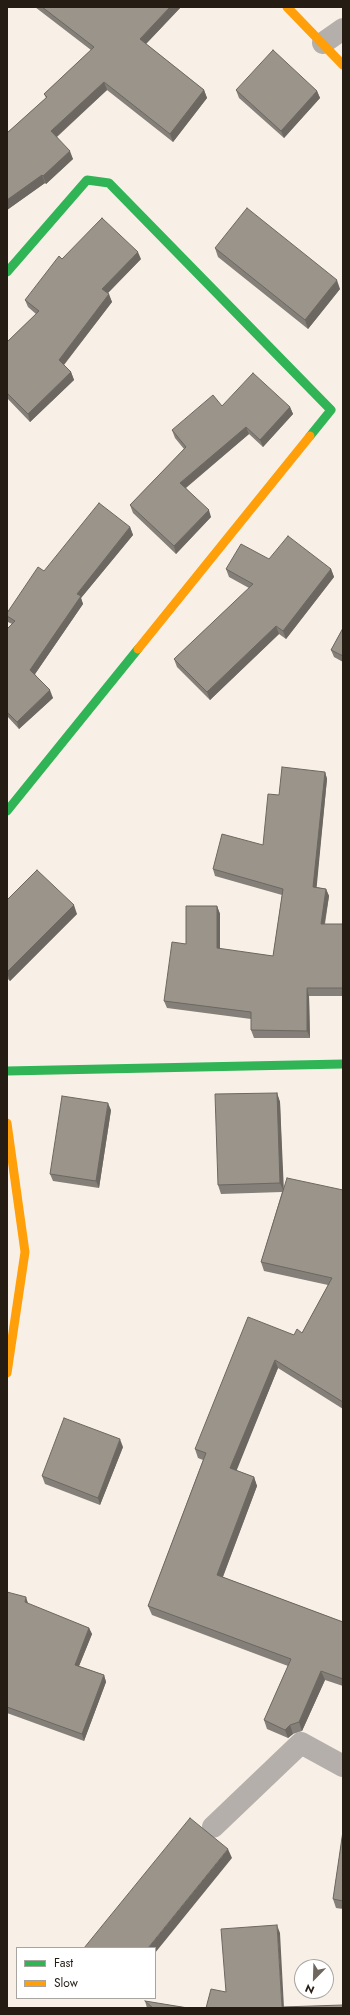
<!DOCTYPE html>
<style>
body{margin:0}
#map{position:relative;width:350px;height:2015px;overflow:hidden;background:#f8f0e7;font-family:Jost,sans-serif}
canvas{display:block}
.frame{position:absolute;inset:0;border:8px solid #251d14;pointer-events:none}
.legend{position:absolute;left:16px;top:1947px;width:140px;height:52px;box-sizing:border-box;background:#fff;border:1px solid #a8a5a1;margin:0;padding:5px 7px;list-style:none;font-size:12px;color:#251d14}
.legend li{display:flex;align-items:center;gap:8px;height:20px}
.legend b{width:20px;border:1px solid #a8a5a1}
.north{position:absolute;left:294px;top:1959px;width:40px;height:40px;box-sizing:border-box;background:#fff;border:1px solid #a8a5a1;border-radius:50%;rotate:203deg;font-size:11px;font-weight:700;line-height:16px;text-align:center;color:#251d14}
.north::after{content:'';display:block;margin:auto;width:14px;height:18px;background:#6f675e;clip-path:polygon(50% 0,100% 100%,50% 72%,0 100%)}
</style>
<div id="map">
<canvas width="350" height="2015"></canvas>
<div class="frame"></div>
<ul class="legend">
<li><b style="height:5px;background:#30b455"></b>Fast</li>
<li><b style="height:5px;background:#ff9f0a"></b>Slow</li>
</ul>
<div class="north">N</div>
</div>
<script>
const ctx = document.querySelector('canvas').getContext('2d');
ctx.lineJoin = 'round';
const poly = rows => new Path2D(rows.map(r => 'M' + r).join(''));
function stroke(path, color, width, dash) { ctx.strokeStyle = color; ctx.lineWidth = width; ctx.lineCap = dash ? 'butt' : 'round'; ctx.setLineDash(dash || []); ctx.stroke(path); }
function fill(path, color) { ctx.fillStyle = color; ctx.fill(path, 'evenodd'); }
stroke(poly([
 [323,43,343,29],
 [213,1827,301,1743,343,1766]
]), '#b5afab', 22);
stroke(poly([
 [7,272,87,180,109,183,331,410,310,436],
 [7,811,138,649],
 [7,1071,343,1064]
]), '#30b455', 9);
stroke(poly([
 [287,7,343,65],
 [138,649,310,436],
 [7,1123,25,1252,7,1373]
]), '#ff9f0a', 9);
fill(poly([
 [35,7,181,7,146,44,204,90,207,98,173,142,107,90,57,137,73,159,46,184,45,183,7,210,7,133,46,98,44,94,91,50],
 [236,90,317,91,320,98,284,138,239,98],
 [215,248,340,289,308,329,218,257],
 [62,259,141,259,108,293,112,302,64,365,71,372,74,380,30,422,7,398,7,342,36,314,28,307,25,300],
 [222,406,290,407,293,414,263,447,249,434,186,488,211,517,176,554,133,513,130,505,184,449,175,438,172,430],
 [130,527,133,535,81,598,83,604,35,674,53,698,19,729,7,716,7,629,12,624,8,622,7,618,7,613,44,571],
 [269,559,331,569,334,577,286,639,279,634,210,700,177,667,174,659,249,588,229,577,226,569],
 [343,628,343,662,334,657,331,650],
 [325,772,327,779,316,887,326,889,329,896,325,924,343,924,343,996,309,996,310,1038,254,1038,251,1030,251,1019,167,1008,164,1001,186,944,217,906,220,914,220,949,273,956,282,895,215,876,213,869,263,845,279,795],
 [7,900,77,914,10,981,7,978],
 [277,1093,280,1102,283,1188,343,1190,343,1409,278,1368,236,1470,254,1477,257,1486,223,1577,343,1622,343,1686,325,1680,302,1731,293,1734,288,1738,267,1729,264,1720,288,1666,152,1615,148,1606,203,1460,198,1458,195,1449,294,1335,302,1333,328,1285,264,1271,261,1262,282,1192,221,1194,218,1185],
 [111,1110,99,1188,53,1181,50,1174],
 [123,1447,100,1505,45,1484,42,1476],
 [7,1592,28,1604,89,1628,92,1634,79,1666,104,1675,106,1682,84,1741,7,1713],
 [343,1831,343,1909,336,1908,333,1899],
 [145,2001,188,2008,147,2008]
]), '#847f78');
fill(poly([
 [170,7,181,7,143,47,140,39],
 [104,82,107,90,54,139,51,131],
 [204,90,207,98,173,142,170,134],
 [317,91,320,98,284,138,281,131],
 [70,151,73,159,46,184,43,176],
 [42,175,45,183,7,210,7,200],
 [138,252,141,259,105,296,102,289],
 [337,280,340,289,308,329,305,320],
 [109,294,112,302,62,367,59,360],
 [71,372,74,380,30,422,28,414],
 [290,407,293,414,263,447,260,440],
 [246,427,249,434,183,490,180,483],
 [209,510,211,517,176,554,174,546],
 [130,527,133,535,81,598,83,604,33,677,30,670,77,594],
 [331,569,334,577,286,639,283,631],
 [276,626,279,634,210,700,207,692],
 [50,690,53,698,19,729,17,722],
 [325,772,327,779,316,894,313,887],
 [326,889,329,896,323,932,321,924],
 [74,905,77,914,10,981,7,972],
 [217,906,220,914,220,956,217,948],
 [307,988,309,996,310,1038,307,1031],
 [277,1093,280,1102,284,1192,280,1183],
 [108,1103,111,1110,99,1188,96,1181],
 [275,1360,278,1368,234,1477,230,1468],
 [120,1439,123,1447,100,1505,98,1498],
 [254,1477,257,1486,220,1584,217,1575],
 [26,1597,28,1603,27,1609,25,1602],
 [89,1628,92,1634,77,1671,75,1665],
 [321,1671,325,1680,302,1731,299,1722],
 [104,1675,106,1682,84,1741,82,1734],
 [290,1725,293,1734,288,1738,285,1730],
 [228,1849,232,1858,155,1953,155,1948,148,1948],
 [277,1925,280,1933,284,2008,282,2007]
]), '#6c6861');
const building = poly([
 [42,7,170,7,140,39,204,90,170,134,104,82,51,131,70,151,43,176,42,175,7,200,7,133,47,97,44,94,94,47,42,7],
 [273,50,317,91,281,131,236,90,273,50],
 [247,208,337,280,305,320,215,248,247,208],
 [102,218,138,252,102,289,109,294,59,360,71,372,28,414,7,393,7,342,39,311,25,300,59,256,62,259,102,218],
 [253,373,290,407,260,440,246,427,180,483,209,510,174,546,130,505,186,447,172,430,213,395,222,406,253,373],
 [99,503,130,527,77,594,81,596,30,670,50,690,17,722,7,712,7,629,15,621,7,616,7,613,38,567,44,571,99,503],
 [288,536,331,569,283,631,276,626,207,692,174,659,253,584,226,569,241,544,269,559,288,536],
 [343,628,343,656,331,650,343,628],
 [282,767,325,772,313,887,326,889,321,924,343,924,343,988,307,988,307,1031,251,1030,251,1012,164,1001,172,942,186,944,186,906,217,906,217,948,273,956,283,889,213,869,222,834,263,845,268,794,279,795,282,767],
 [37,870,74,905,7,972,7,900,37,870],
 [277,1093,280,1183,218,1185,215,1094,277,1093],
 [62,1096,108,1103,96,1181,50,1174,62,1096],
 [287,1178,343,1190,343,1402,275,1360,230,1468,254,1477,217,1575,343,1622,343,1679,321,1671,299,1722,290,1725,285,1730,264,1720,291,1659,148,1606,206,1453,195,1449,248,1317,294,1335,297,1329,302,1333,332,1278,261,1262,287,1178],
 [64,1418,120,1439,98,1498,42,1476,64,1418],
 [7,1592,26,1597,25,1602,89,1628,75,1665,104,1675,82,1734,7,1707,7,1592],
 [190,1818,228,1849,148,1948,84,1948,190,1818],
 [343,1831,343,1901,333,1899,343,1831],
 [277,1925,282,2007,343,2005,343,2008,206,2008,211,1989,226,1992,221,1929,277,1925],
 [145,2001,188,2008,153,2008,145,2001]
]);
fill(building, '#9a948b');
stroke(building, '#6c6861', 1);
</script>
